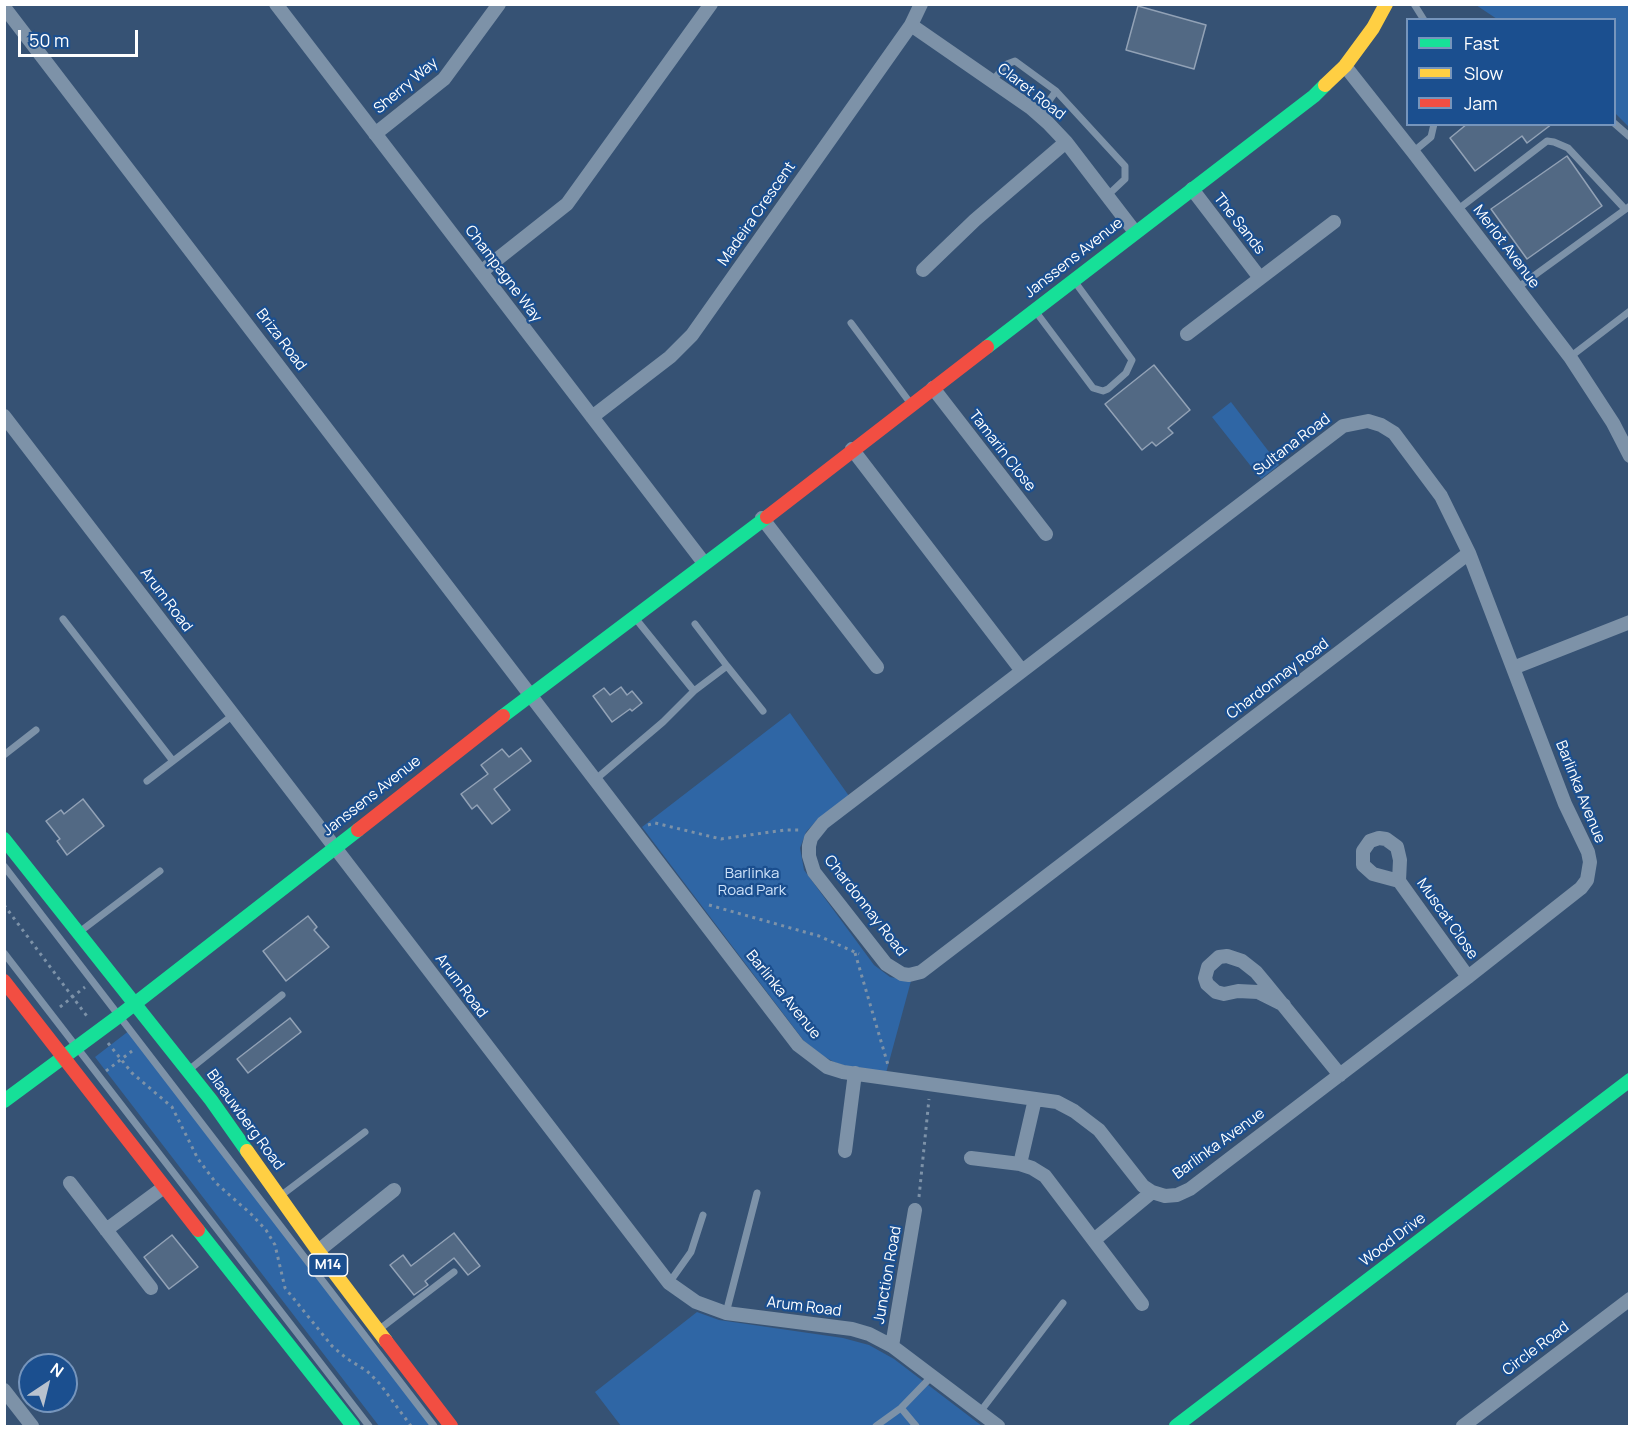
<!DOCTYPE html>
<style>
body{margin:0}
#map{position:relative;width:1634px;height:1431px;overflow:hidden;background:#365274;font-family:Manrope,sans-serif}
canvas{display:block}
.frame{position:absolute;inset:0;border:6px solid #fff;pointer-events:none}
.legend{position:absolute;left:1406px;top:18px;width:210px;height:108px;box-sizing:border-box;background:#1b4f8f;border:2px solid #7695bc;margin:0;padding:8px 10px;list-style:none;font-size:18px;color:#fff}
.legend li{display:flex;align-items:center;gap:12px;height:30px}
.legend b{width:30px;border:2px solid #7695bc}
.north{position:absolute;left:18px;top:1353px;width:60px;height:60px;box-sizing:border-box;background:#1b4f8f;border:2px solid #7695bc;border-radius:50%;rotate:35deg;font-size:16px;font-weight:700;line-height:24px;text-align:center;color:#fff}
.north::after{content:'';display:block;margin:auto;width:21px;height:27px;background:#b9c2ce;clip-path:polygon(50% 0,100% 100%,50% 72%,0 100%)}
.scale{position:absolute;left:18px;top:30px;width:120px;height:27px;box-sizing:border-box;border:3px solid #fff;border-top:0;padding-left:8px;font-size:18px;line-height:21px;white-space:nowrap;color:#fff;-webkit-text-stroke:4px #1b4f8f;paint-order:stroke}
</style>
<div id="map">
<canvas width="1634" height="1431"></canvas>
<div class="frame"></div>
<ul class="legend">
<li><b style="height:8px;background:#16e098"></b>Fast</li>
<li><b style="height:8px;background:#ffcf43"></b>Slow</li>
<li><b style="height:8px;background:#f24e42"></b>Jam</li>
</ul>
<div class="north">N</div>
<div class="scale">50 m</div>
</div>
<script>
const ctx = document.querySelector('canvas').getContext('2d');
ctx.lineJoin = 'round';
function fill(path, color) { ctx.fillStyle = color; ctx.fill(path, 'evenodd'); }
const poly = rows => new Path2D(rows.map(r => 'M' + r).join(''));
function stroke(path, color, width, dash) { ctx.strokeStyle = color; ctx.lineWidth = width; ctx.lineCap = dash ? 'butt' : 'round'; ctx.setLineDash(dash || []); ctx.stroke(path); }
function drawText(font, color, halo, rows, align = 'center') {
  ctx.font = font + ' Manrope,sans-serif'; ctx.lineWidth = 4.5; ctx.setLineDash([]); ctx.textBaseline = 'middle'; ctx.strokeStyle = halo; ctx.fillStyle = color; for (const [text, x, y, turn = 0] of rows) {
    ctx.save(); ctx.translate(x, y); ctx.rotate((+turn || 0) * Math.PI / 180); ctx.textAlign = isNaN(turn) ? turn : align; if (halo) ctx.strokeText(text, 0, 0); ctx.fillText(text, 0, 0); ctx.restore();
  }
}
fill(poly([
 [1476,5,1629,5,1629,127,1615,113,1614,20,1497,19],
 [1231,402,1279,465,1261,479,1212,417],
 [790,713,849,796,817,820,806,832,800,848,804,870,874,965,890,977,911,981,886,1073,846,1066,834,1062,823,1056,804,1041,642,827],
 [130,1030,431,1426,379,1426,95,1057],
 [697,1312,719,1320,843,1338,869,1345,894,1359,982,1426,621,1426,595,1392]
]), '#2f66a5');
const building = poly([
 [1138,6,1206,25,1194,69,1126,50,1138,6],
 [1467,124,1552,124,1527,143,1522,136,1475,171,1450,138,1467,124],
 [1567,156,1602,206,1527,259,1491,209,1567,156],
 [1154,365,1190,410,1168,428,1173,433,1156,446,1152,442,1142,450,1105,404,1154,365],
 [621,687,627,695,632,691,642,703,632,711,630,709,612,722,593,696,604,688,610,695,621,687],
 [521,748,531,761,494,789,510,810,492,824,477,805,472,809,461,794,488,774,481,765,502,749,509,757,521,748],
 [83,799,104,826,67,855,57,841,60,839,46,821,61,810,64,814,83,799],
 [308,916,317,927,314,930,329,947,286,981,263,951,308,916],
 [290,1018,301,1032,248,1073,237,1059,290,1018],
 [454,1233,480,1266,468,1275,454,1258,425,1281,428,1285,414,1295,390,1265,403,1255,411,1266,454,1233],
 [172,1235,198,1267,169,1289,144,1257,172,1235]
]);
fill(building, '#526984');
stroke(building, '#92a2b6', 1.5);
stroke(poly([
 [648,825,655,823,721,839,785,830,801,830],
 [4,905,89,1019],
 [709,905,819,936,859,954],
 [855,953,888,1065],
 [60,1007,85,987],
 [108,1043,132,1073,172,1107,198,1159,216,1183,251,1214,266,1230,275,1245,285,1288,294,1299,332,1346,346,1358,367,1371,380,1384,411,1426],
 [106,1071,132,1051],
 [919,1197,929,1099]
]), '#7d92a8', 3, [3, 4.5]);
stroke(poly([
 [1414,4,1424,20],
 [992,81,1007,64,1015,61,1056,91],
 [1039,115,1056,91,1125,166,1125,179,1108,195],
 [1614,123,1630,137],
 [1413,152,1431,137,1434,124],
 [1457,210,1547,141,1554,142,1568,148,1625,209],
 [1517,288,1630,206],
 [1036,312,1093,388,1103,391,1108,389,1126,373,1132,360,1075,282],
 [851,323,911,404],
 [1570,357,1630,311],
 [63,619,173,761],
 [636,619,694,691,727,666,763,711],
 [695,624,727,666],
 [4,755,36,730],
 [596,779,663,722,694,691],
 [147,781,233,715],
 [4,866,434,1426],
 [82,930,160,871],
 [4,953,369,1426],
 [190,1069,282,995],
 [283,1194,365,1132],
 [669,1283,691,1252,703,1215],
 [726,1313,757,1193],
 [381,1328,454,1272],
 [901,1408,916,1426],
 [980,1412,1063,1303],
 [876,1426,901,1408,932,1376]
]), '#7d92a8', 7);
stroke(poly([
 [276,4,704,563],
 [4,7,798,1045,827,1067,843,1072,1057,1102,1074,1111,1099,1130,1143,1186,1152,1192,1165,1196,1177,1195,1190,1189,1468,977,1581,888,1587,880,1590,862,1588,852,1565,804,1469,553,1441,496,1394,433,1381,425,1368,421,1343,426,823,823,811,838,809,846,809,856,814,872,886,964,902,974,909,975,921,972,1469,553],
 [911,25,1031,108,1048,123,1066,142,1135,232],
 [1345,66,1413,152,1570,357,1613,423,1630,456],
 [375,134,444,79,499,4],
 [1192,189,1260,278],
 [923,270,975,220,1066,142],
 [481,272,567,204,711,4],
 [1187,334,1334,222],
 [933,388,1046,534],
 [4,416,669,1283,696,1302,726,1313,852,1329,869,1334,892,1346,998,1426],
 [592,417,670,357,692,335,911,25,921,4],
 [852,449,1022,671],
 [762,518,877,667],
 [1513,668,1630,622],
 [1399,881,1373,874,1363,865,1363,851,1370,841,1379,838,1386,839,1397,847,1400,860,1399,881,1468,977],
 [1284,1005,1258,992,1238,991,1224,994,1216,992,1207,984,1205,978,1208,967,1219,957,1227,956,1242,961,1256,972,1266,984,1340,1075],
 [845,1151,855,1073],
 [971,1158,1020,1164,1032,1168,1045,1176,1142,1304],
 [1020,1164,1035,1099],
 [70,1183,151,1288],
 [106,1230,164,1187],
 [1094,1240,1152,1192],
 [318,1251,394,1190],
 [892,1346,915,1210],
 [4,1390,32,1426],
 [1463,1426,1630,1299]
]), '#7d92a8', 14);
stroke(poly([
 [987,347,1314,96,1325,85],
 [503,716,767,517],
 [4,839,211,1100,247,1151],
 [4,1101,119,1016,358,830],
 [198,1230,353,1426],
 [1176,1426,1630,1080]
]), '#16e098', 14);
stroke(poly([
 [1325,85,1345,66,1373,28,1386,4],
 [247,1151,318,1251,386,1341]
]), '#ffcf43', 14);
stroke(poly([
 [767,517,987,347],
 [358,830,503,716],
 [4,981,198,1230],
 [386,1341,451,1426]
]), '#f24e42', 14);
for (const [x, y, w] of [
 [328,1265,39]
]) { const box = new Path2D(); box.roundRect(x - w / 2, y - 11, w, 22, 4.5); ctx.fillStyle = '#1b4f8f'; ctx.fill(box); stroke(box, '#fff', 1.5); }
drawText('bold 14px', '#fff', null, [
 ["M14",328,1265]
]);
drawText('15px', '#fff', '#1b4f8f', [
 ["Sherry Way",406,86,-40],
 ["Claret Road",1031,92,38],
 ["Madeira Crescent",757,214,-55],
 ["The Sands",1239,224,52],
 ["Merlot Avenue",1506,247,53],
 ["Janssens Avenue",1074,258,-38],
 ["Champagne Way",503,274,53],
 ["Briza Road",281,340,53],
 ["Sultana Road",1292,445,-37],
 ["Tamarin Close",1002,451,52],
 ["Arum Road",166,600,53],
 ["Chardonnay Road",1278,679,-37],
 ["Barlinka Avenue",1580,792,68],
 ["Janssens Avenue",372,796,-38],
 ["Chardonnay Road",865,906,52],
 ["Muscat Close",1447,919,55],
 ["Arum Road",461,986,53],
 ["Barlinka Avenue",783,995,51],
 ["Blaauwberg Road",245,1120,54],
 ["Barlinka Avenue",1219,1144,-36],
 ["Wood Drive",1393,1240,-37],
 ["Junction Road",888,1275,-80],
 ["Arum Road",804,1307,7],
 ["Circle Road",1536,1349,-37]
]);
drawText('15px', '#cfe3fa', '#1b4f8f', [
 ["Barlinka",752,874],
 ["Road Park",752,891]
]);
</script>
